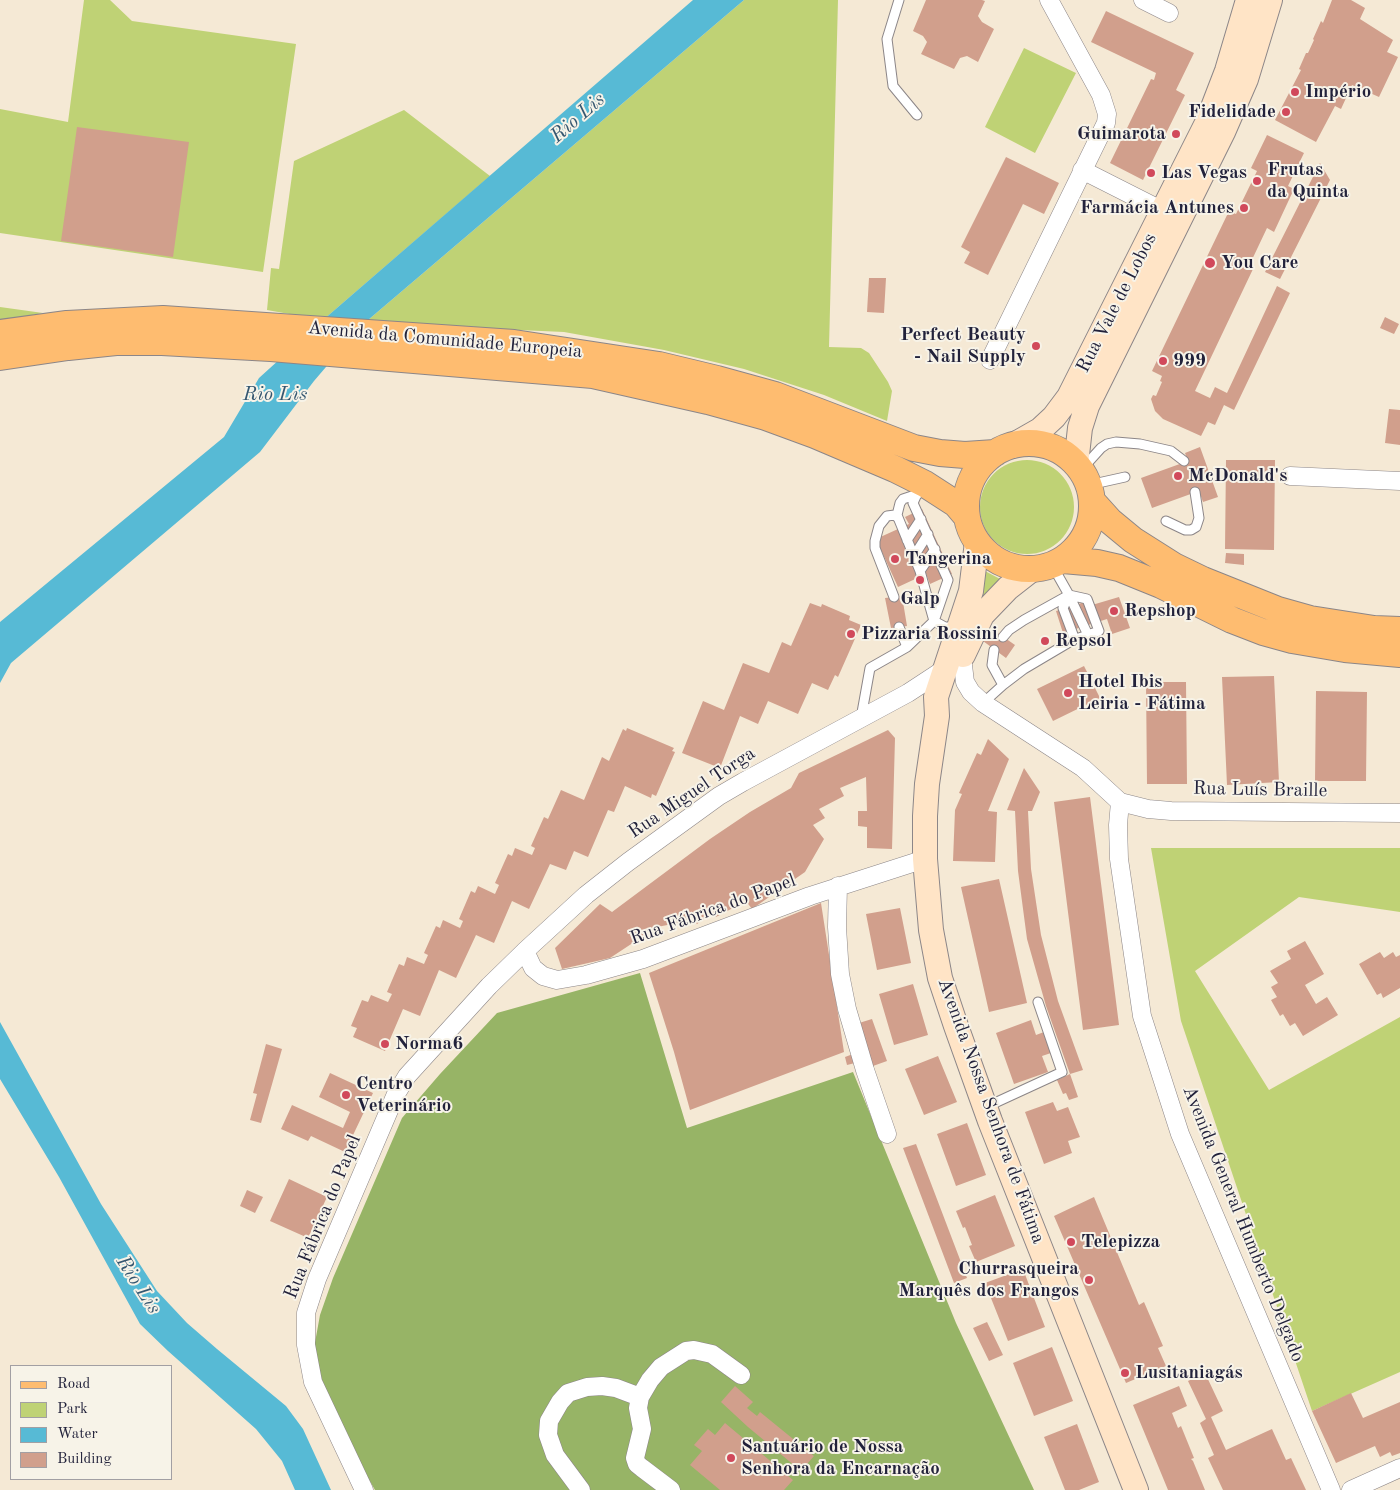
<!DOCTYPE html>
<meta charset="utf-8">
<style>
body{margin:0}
#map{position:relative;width:1400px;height:1490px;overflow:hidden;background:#f5e9d5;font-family:"Old Standard TT",serif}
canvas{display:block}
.legend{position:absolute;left:10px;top:1365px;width:162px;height:115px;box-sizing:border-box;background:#f7f3e8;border:1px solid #a29fa3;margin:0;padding:6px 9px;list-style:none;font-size:15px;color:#22223b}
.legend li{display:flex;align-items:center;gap:10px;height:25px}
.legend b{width:25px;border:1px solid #a29fa3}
</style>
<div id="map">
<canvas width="1400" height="1490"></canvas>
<ul class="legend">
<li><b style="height:6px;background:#febc70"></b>Road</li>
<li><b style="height:14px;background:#bfd275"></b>Park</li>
<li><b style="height:14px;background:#57bad5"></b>Water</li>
<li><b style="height:14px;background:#d19f8c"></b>Building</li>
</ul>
</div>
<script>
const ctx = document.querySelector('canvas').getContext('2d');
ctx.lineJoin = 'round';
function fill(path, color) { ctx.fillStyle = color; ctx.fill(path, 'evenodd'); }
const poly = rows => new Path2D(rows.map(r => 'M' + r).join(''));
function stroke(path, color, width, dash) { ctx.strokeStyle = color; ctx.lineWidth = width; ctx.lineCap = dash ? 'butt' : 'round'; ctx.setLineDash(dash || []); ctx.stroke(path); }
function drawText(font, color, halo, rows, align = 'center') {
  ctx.font = font + ' "Old Standard TT",serif'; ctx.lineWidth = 4; ctx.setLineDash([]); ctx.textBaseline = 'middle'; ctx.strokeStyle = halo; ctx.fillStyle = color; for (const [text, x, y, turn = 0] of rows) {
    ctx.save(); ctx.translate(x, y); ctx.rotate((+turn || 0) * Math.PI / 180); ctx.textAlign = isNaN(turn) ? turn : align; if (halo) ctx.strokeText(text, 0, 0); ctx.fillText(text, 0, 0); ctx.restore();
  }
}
fill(poly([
 [84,0,110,0,132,21,296,44,263,272,0,233,0,109,68,122],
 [744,0,838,0,829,347,861,348,869,353,888,382,892,391,887,421,824,395,744,369,664,350,564,332,430,326,361,326],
 [1024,48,1076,73,1035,153,985,127],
 [404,110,490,176,323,320,267,310,271,268,279,269,294,161],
 [0,307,43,313,0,321],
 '980 507a47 47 0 1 1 94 0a47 47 0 1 1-94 0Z',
 [983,570,1002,580,973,607],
 [1151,848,1400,848,1400,912,1299,897,1195,971,1269,1090,1400,1017,1400,1372,1312,1411,1181,1021]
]), '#bfd275');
fill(poly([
 [640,973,687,1128,853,1072,956,1323,1034,1490,375,1490,352,1450,325,1399,314,1348,320,1315,333,1278,402,1118,440,1074,497,1013]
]), '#97b466');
fill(poly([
 [693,0,744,0,361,326,314,381,260,452,11,663,0,683,0,622,224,437,259,378,323,320],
 [0,1022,101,1204,157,1291,187,1323,217,1349,286,1406,303,1429,331,1490,295,1490,282,1461,256,1429,168,1351,140,1324,59,1177,0,1079]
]), '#57bad5');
fill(poly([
 [926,0,982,0,985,1,978,16,982,22,994,29,978,62,967,56,960,58,954,69,921,54,927,42,923,36,913,31],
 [1332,0,1351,0,1365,8,1360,19,1393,40,1387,52,1398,57,1379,97,1352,85,1341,109,1335,106,1316,142,1275,120,1301,70,1299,69,1306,53,1308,53,1314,40,1313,39,1321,21,1323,23],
 [1106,11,1194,53,1176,90,1185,95,1143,180,1110,163,1151,79,1154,80,1156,73,1091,42],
 [77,127,189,142,173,257,61,241],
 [1267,135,1304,153,1288,186,1294,189,1274,232,1267,228,1249,266,1253,269,1195,391,1210,398,1215,387,1227,393,1277,286,1290,293,1234,410,1224,405,1215,425,1208,422,1201,436,1163,419,1155,411,1151,399,1153,395,1156,396,1162,382,1160,381,1162,376,1152,371,1229,211,1236,214,1257,171,1251,168],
 [1006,157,1059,183,1044,214,1023,204,988,275,964,263,970,252,961,247],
 [1320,163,1330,180,1280,279,1265,272],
 [869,278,886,278,884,313,867,312],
 [1385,317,1399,324,1394,334,1380,328],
 [1389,409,1400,410,1400,445,1385,443],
 [1200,447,1218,497,1203,502,1199,491,1152,508,1141,478,1188,461,1185,453],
 [1226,460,1275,460,1274,550,1225,549],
 [922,509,952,574,930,584,926,574,898,587,876,539,909,524,905,517],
 [1226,553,1244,554,1244,565,1225,563],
 [902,596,907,626,891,628,885,598],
 [1119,597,1130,628,1112,634,1107,619,1063,633,1056,611,1091,600,1092,605],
 [810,603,821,607,822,604,850,616,849,620,861,625,838,677,835,675,828,690,812,683,798,714,768,701,758,724,740,716,720,768,682,753,703,701,724,710,743,663,769,673,782,642,791,646],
 [992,629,1015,645,1006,658,983,641],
 [1084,666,1100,698,1053,721,1037,689],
 [1274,676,1279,782,1227,785,1222,677],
 [1146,682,1186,682,1187,784,1147,784],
 [1316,691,1367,692,1366,781,1315,781],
 [627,728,674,748,672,751,675,752,656,796,652,794,651,798,625,786,614,812,608,810,588,857,574,851,566,870,550,864,529,909,512,901,494,943,476,935,456,978,439,970,420,1016,403,1009,385,1051,353,1037,357,1028,351,1026,362,1000,368,1002,371,995,388,1002,392,994,387,992,399,964,404,966,407,957,424,964,428,955,424,953,436,926,440,928,443,920,460,928,463,921,459,919,471,891,475,893,478,886,495,894,499,885,495,883,508,854,512,856,515,848,532,855,535,848,531,846,544,817,548,819,561,790,584,800,602,757,609,761,623,729,626,731],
 [888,730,895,738,892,849,867,848,867,827,858,826,858,811,867,811,866,777,840,788,844,796,819,809,825,818,813,825,824,839,805,872,752,909,746,901,716,917,712,913,697,924,693,920,657,927,610,958,562,969,555,948,600,904,612,912,710,839,750,812,791,788,799,773],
 [988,739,1009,759,988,811,997,812,995,862,953,861,955,810,962,794,959,793,977,753,981,755],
 [1024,768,1040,792,1032,811,1028,811,1031,869,1041,935,1058,1001,1083,1070,1070,1074,1046,1006,1027,939,1018,871,1015,811,1007,810],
 [1090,797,1119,1025,1083,1030,1054,802],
 [999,879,1027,1003,989,1012,961,887],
 [821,903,844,1052,690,1110,674,1052,649,973],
 [900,908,911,963,877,970,866,914],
 [1305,941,1324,974,1305,985,1316,1004,1327,997,1338,1015,1303,1036,1295,1023,1290,1026,1283,1014,1280,1016,1271,1000,1277,997,1271,987,1278,983,1270,971,1291,959,1287,951],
 [1380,952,1384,958,1393,952,1396,957,1400,955,1400,988,1383,998,1381,993,1377,995,1359,964],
 [913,984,928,1035,894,1045,879,994],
 [872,1019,887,1061,873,1066,859,1023],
 [1031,1020,1036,1035,1044,1032,1051,1053,1042,1056,1048,1072,1014,1084,996,1033],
 [266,1044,282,1049,261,1123,250,1120,257,1094,253,1093],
 [853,1054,855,1063,847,1065,845,1057],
 [938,1056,957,1102,924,1115,905,1069],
 [330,1073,373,1093,345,1152,311,1136,308,1141,281,1129,292,1105,343,1128,350,1112,319,1097],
 [1070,1074,1078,1097,1069,1100,1066,1093,1063,1094,1057,1080],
 [1053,1102,1057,1111,1068,1107,1080,1137,1068,1141,1072,1153,1044,1164,1025,1112],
 [967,1123,986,1175,956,1186,937,1134],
 [916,1144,967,1278,954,1283,903,1148],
 [289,1179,327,1197,308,1238,270,1221],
 [247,1190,263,1197,255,1213,240,1206],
 [995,1195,1015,1246,976,1262,969,1246,972,1245,965,1227,963,1228,956,1211],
 [1094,1197,1139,1305,1144,1302,1163,1346,1158,1348,1166,1366,1126,1383,1054,1216],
 [1023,1269,1045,1327,1008,1341,985,1283],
 [987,1322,1003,1355,989,1361,973,1328],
 [1052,1347,1073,1401,1034,1416,1013,1363],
 [1205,1373,1223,1411,1211,1417,1226,1450,1272,1429,1286,1460,1291,1458,1306,1490,1223,1490,1208,1458,1214,1455,1200,1423,1206,1419,1188,1381],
 [735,1386,753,1402,747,1408,757,1416,760,1412,814,1456,801,1471,748,1427,721,1402],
 [1179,1386,1187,1406,1172,1413,1178,1428,1181,1426,1194,1458,1191,1459,1193,1461,1205,1490,1168,1490,1133,1405],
 [1351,1393,1363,1418,1400,1402,1400,1453,1392,1456,1390,1452,1380,1457,1375,1446,1336,1463,1312,1411],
 [725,1423,793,1480,784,1490,720,1490,690,1465,702,1451,694,1445,708,1429,715,1435],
 [1077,1424,1099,1482,1079,1490,1065,1490,1044,1437]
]), '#d19f8c');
const service = poly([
 [899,0,887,39,893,86,917,115],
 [1082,469,1101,448,1107,444,1116,442,1140,444,1171,451,1184,461],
 [1089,485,1125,477],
 [918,494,903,499,900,503,897,515,920,571,934,621,945,627,953,627,956,623],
 [1166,521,1185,530,1191,530,1196,527,1199,518,1195,492],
 [907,540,921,519],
 [914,556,928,534],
 [920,571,935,549],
 [1069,595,1063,608,1075,640],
 [894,597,875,548,875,541,879,526,887,516,895,515,898,518],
 [899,627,907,647],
 [1003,637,1009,630,1024,620,1069,595,1087,599,1099,631,1088,635],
 [994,650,992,665,1003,685],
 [983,703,1003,685,1024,669,1073,640,1088,635,1069,595,1052,565],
 [861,718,870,668,907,647,934,621,948,580,913,503,917,494],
 [986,1107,1062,1072,1038,1002]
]);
const minor = poly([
 [1143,0,1169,13],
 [1082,170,1163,211],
 [990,360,1106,123,1107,114,1101,95,1049,0],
 [1290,476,1400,481],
 [962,657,965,682,971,692,983,703,1083,768,1120,802,1148,809,1171,811,1400,813],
 [1120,802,1118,825,1119,859,1142,1016,1180,1134,1331,1490],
 [838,886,837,927,840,974,847,1009,865,1070,887,1134],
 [525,951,533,968,543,976,557,980,586,975,643,959,810,896,925,859],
 [640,1397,650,1380,661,1367,686,1351,694,1350,712,1354,741,1375],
 [364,1490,313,1382,306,1345,306,1313,317,1279,396,1094,407,1076,489,986,525,951,586,895,628,862,719,796,743,782,908,693,943,670],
 [581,1490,555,1455,548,1435,549,1421,560,1402,568,1393,587,1387,602,1386,616,1388,640,1397,638,1408,642,1429,635,1458,637,1464,642,1468,671,1490],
 [1351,1490,1400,1468]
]);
const secondary = poly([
 [1012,446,1040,430,1054,417,1069,397,1207,123,1227,71,1248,0],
 [1076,464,1080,428,1087,406,1223,132,1246,79,1270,0],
 [977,542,971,591,936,697,937,716,927,784,925,816,925,859,931,930,940,978,956,1026,990,1121,1136,1490],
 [963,655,982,615,1008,588,1031,570]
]);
const primary = poly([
 [0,333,67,324,163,319,514,343,659,365,717,379,775,395,914,448,940,453,965,455,995,453],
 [0,357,68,347,116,342,162,342,271,348,593,375,708,401,766,417,815,435,895,469,925,484,956,504,967,517],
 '966 506a63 63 0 1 1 126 0a63 63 0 1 1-126 0Z',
 [1092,501,1110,521,1133,540,1174,566,1203,580,1278,610,1310,619,1374,629,1400,630],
 [1063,560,1097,563,1119,568,1161,585,1232,620,1263,632,1292,640,1345,649,1400,654]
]);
stroke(service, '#8c8688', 11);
stroke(minor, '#8c8688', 19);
stroke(secondary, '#8c8688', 26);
stroke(primary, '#8c8688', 28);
stroke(service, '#fff', 9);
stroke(minor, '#fff', 18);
stroke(secondary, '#ffe4c6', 24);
stroke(primary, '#febc70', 26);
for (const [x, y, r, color] of [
 [1295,92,5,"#d1495b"],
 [1286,112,5,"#d1495b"],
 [1176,134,5,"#d1495b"],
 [1151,173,5,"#d1495b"],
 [1257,181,5,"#d1495b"],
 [1244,208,5,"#d1495b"],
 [1210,263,6,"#d1495b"],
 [1036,346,5,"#d1495b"],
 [1163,361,5,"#d1495b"],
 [1178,476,5,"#d1495b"],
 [895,559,5,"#d1495b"],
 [920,580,5,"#d1495b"],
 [1114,611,5,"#d1495b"],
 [851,634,5,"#d1495b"],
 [1045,641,5,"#d1495b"],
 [1068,693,5,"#d1495b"],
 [385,1044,5,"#d1495b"],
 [346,1095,5,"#d1495b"],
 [1071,1242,5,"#d1495b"],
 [1089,1280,5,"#d1495b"],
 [1125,1373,5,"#d1495b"],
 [731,1458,5,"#d1495b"]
]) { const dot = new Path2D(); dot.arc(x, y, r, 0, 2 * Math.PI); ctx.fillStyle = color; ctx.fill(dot); stroke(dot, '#f7f3e8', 2); }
drawText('bold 19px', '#22223b', '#f7f3e8', [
 ["Império",1305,92],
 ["Fidelidade",1276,112,"right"],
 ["Guimarota",1166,134,"right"],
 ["Frutas",1267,170],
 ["da Quinta",1267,192],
 ["Las Vegas",1161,173],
 ["Farmácia Antunes",1234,208,"right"],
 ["You Care",1221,263],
 ["Perfect Beauty",1026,335,"right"],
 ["- Nail Supply",1026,357,"right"],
 ["999",1173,361],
 ["McDonald's",1188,476],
 ["Tangerina",905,559],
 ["Galp",920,599,"center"],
 ["Repshop",1124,611],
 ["Pizzaria Rossini",861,634],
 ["Repsol",1055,641],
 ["Hotel Ibis",1078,682],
 ["Leiria - Fátima",1078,704],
 ["Norma6",395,1044],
 ["Centro",356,1084],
 ["Veterinário",356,1106],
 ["Telepizza",1081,1242],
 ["Churrasqueira",1079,1269,"right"],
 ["Marquês dos Frangos",1079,1291,"right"],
 ["Lusitaniagás",1135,1373],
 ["Santuário de Nossa",741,1447],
 ["Senhora da Encarnação",741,1469]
], 'left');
drawText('19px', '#22223b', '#f7f3e8', [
 ["Rua Vale de Lobos",1117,303,-63],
 ["Avenida da Comunidade Europeia",445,340,5],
 ["Rua Luís Braille",1260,790,1],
 ["Rua Miguel Torga",692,793,-34],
 ["Rua Fábrica do Papel",713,910,-20],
 ["Avenida Nossa Senhora de Fátima",991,1111,70],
 ["Rua Fábrica do Papel",323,1217,-68],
 ["Avenida General Humberto Delgado",1243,1224,68]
]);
drawText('italic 20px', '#355771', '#f7f3e8', [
 ["Rio Lis",578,118,-41],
 ["Rio Lis",275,395],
 ["Rio Lis",138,1285,57]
]);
</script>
